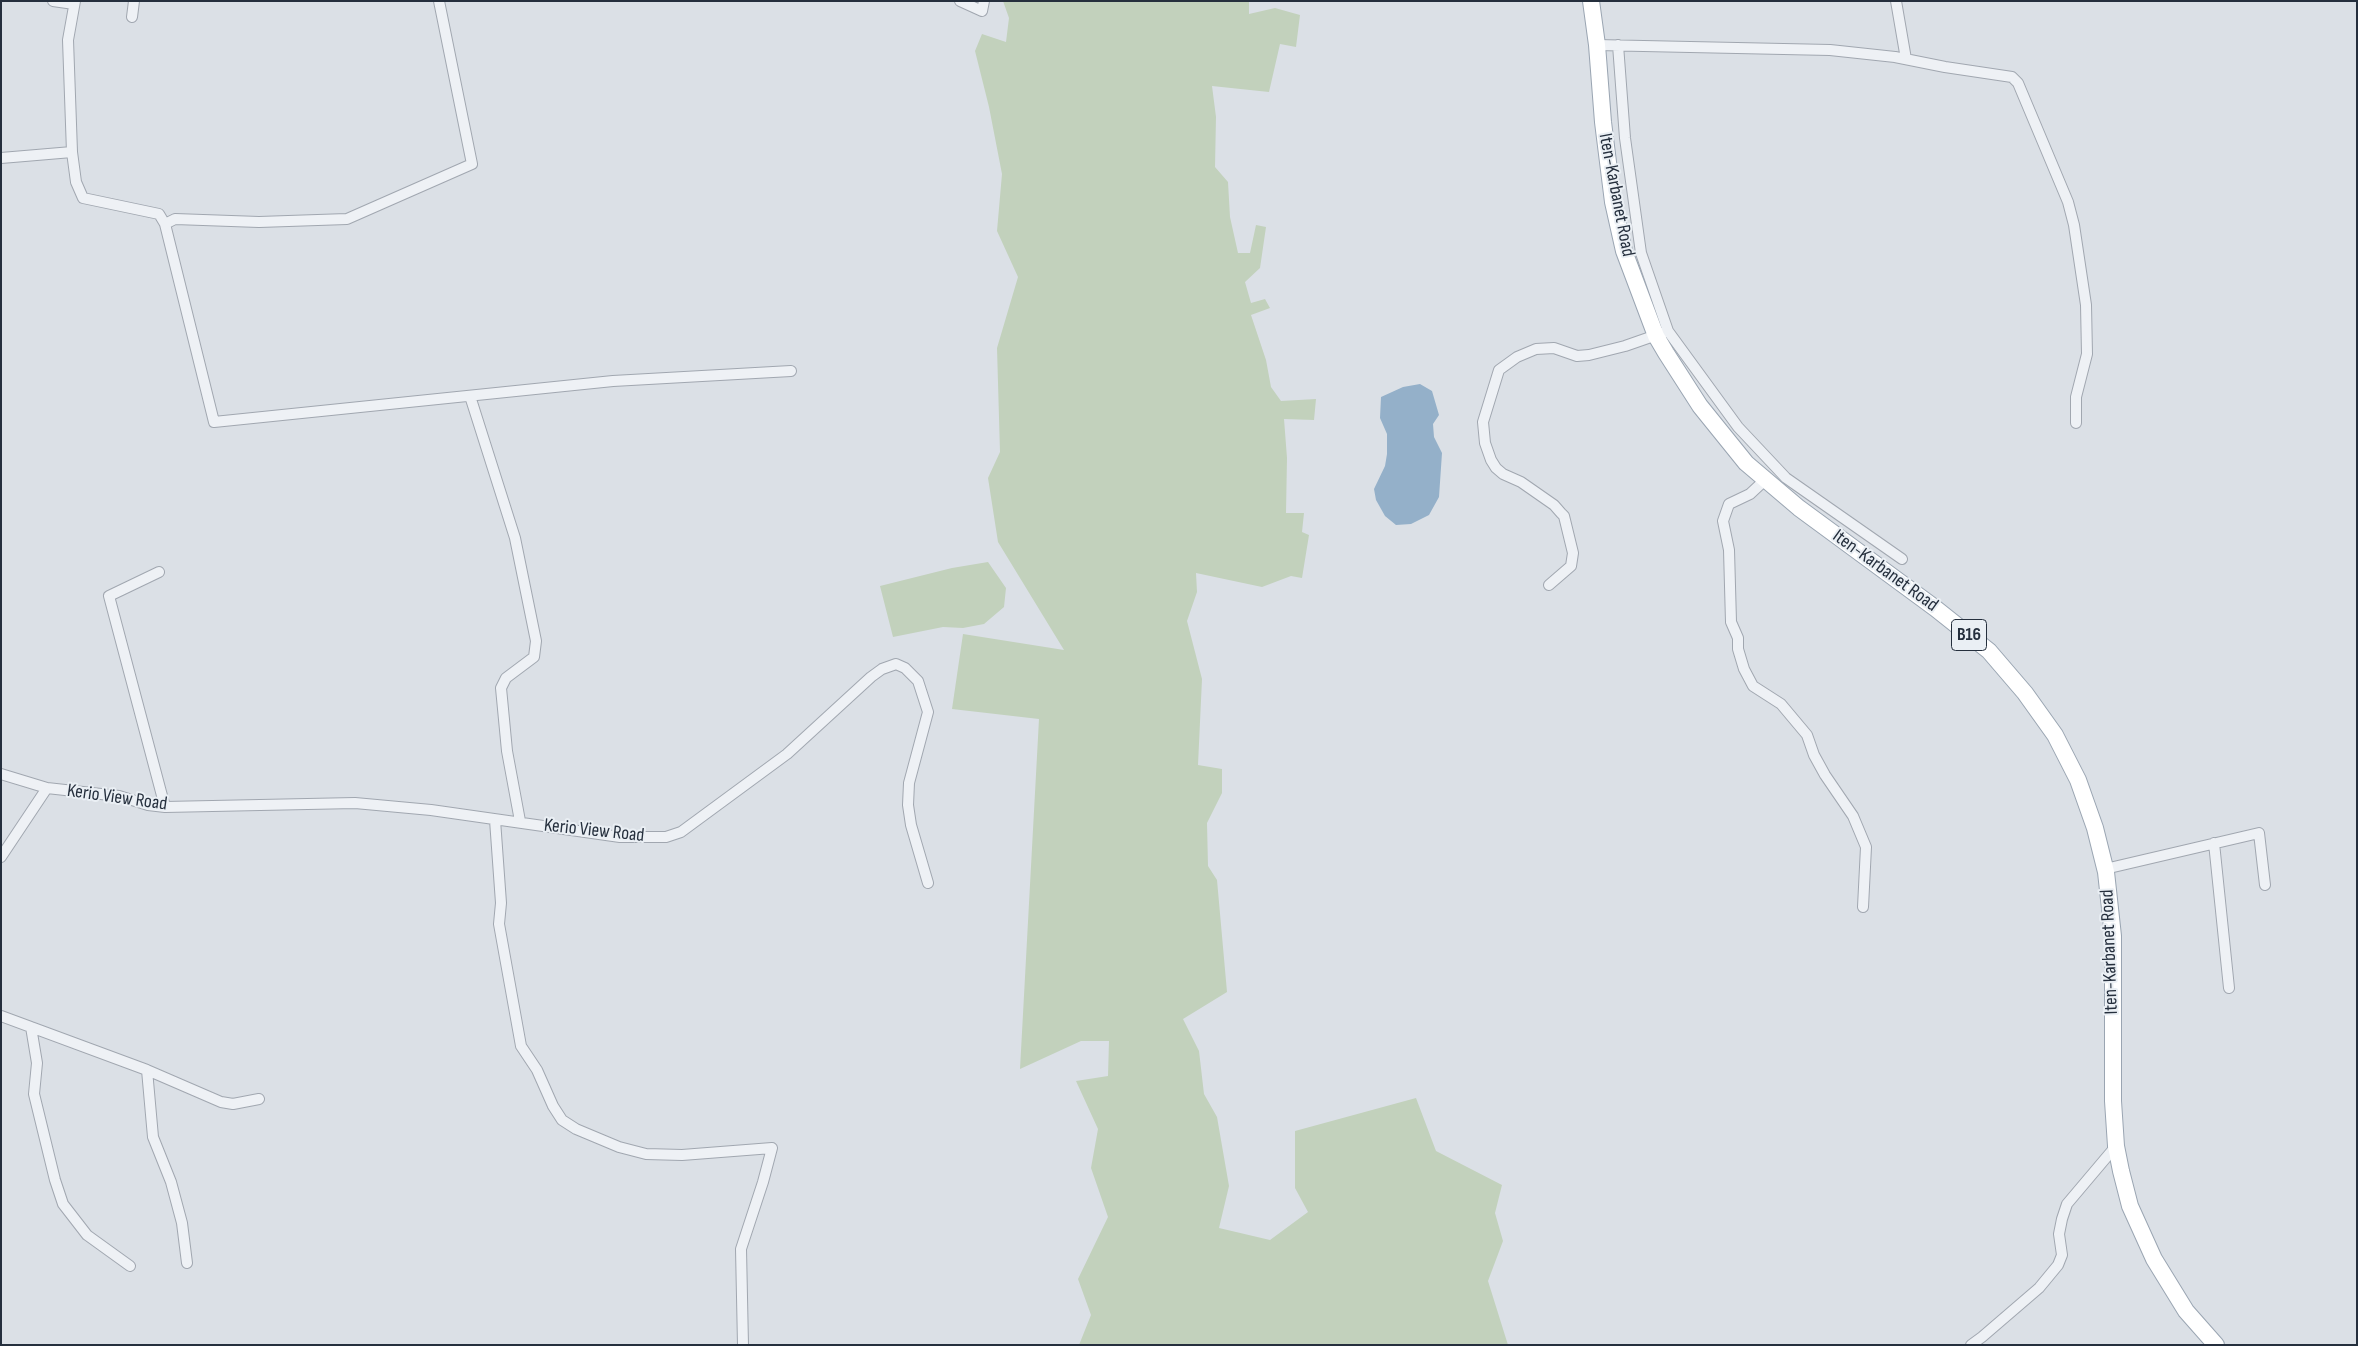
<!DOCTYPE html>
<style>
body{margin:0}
#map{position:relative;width:2358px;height:1346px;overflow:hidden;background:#dbe0e6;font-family:"Sofia Sans Condensed",sans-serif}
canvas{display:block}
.frame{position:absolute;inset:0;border:2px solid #252f3d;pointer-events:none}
</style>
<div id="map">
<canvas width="2358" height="1346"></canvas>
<div class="frame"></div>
</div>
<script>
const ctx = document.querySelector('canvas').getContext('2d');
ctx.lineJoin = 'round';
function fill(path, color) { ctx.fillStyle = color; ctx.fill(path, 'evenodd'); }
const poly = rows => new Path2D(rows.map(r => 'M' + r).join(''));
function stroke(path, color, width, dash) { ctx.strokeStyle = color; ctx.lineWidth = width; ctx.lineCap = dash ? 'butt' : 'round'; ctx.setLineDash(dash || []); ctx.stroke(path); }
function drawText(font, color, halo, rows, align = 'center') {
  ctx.font = font + ' "Sofia Sans Condensed",sans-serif'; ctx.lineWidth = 4; ctx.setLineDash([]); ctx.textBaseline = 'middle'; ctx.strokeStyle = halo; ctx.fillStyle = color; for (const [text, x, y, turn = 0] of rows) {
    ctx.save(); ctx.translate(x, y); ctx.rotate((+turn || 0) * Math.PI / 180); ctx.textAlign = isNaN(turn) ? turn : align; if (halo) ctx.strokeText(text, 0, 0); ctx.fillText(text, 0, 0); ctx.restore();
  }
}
fill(poly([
 [1003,1,1249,1,1249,14,1275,8,1300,15,1296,47,1280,44,1269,92,1212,86,1216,117,1215,167,1228,182,1230,217,1238,253,1250,253,1256,225,1266,227,1260,268,1245,282,1251,303,1265,299,1270,308,1251,315,1266,360,1271,387,1281,401,1316,399,1314,420,1284,419,1287,458,1286,513,1304,513,1302,532,1309,535,1302,578,1291,576,1262,587,1196,573,1197,592,1187,621,1202,679,1198,765,1222,769,1222,793,1207,823,1208,866,1217,880,1227,992,1183,1019,1199,1051,1204,1094,1217,1117,1229,1186,1219,1228,1270,1240,1308,1212,1295,1188,1295,1131,1416,1098,1436,1151,1502,1185,1495,1213,1503,1241,1488,1281,1508,1345,1079,1345,1091,1315,1078,1279,1108,1217,1091,1168,1098,1129,1076,1081,1108,1076,1109,1041,1081,1041,1020,1069,1039,719,952,709,963,634,1064,650,998,542,988,478,1000,452,997,348,1018,277,997,231,1002,174,989,107,975,51,982,34,1006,42,1009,18],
 [988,562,1006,588,1004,607,984,624,963,628,943,627,893,637,880,586,952,568]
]), '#c2d1bc');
fill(poly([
 [1420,384,1432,391,1439,415,1433,424,1434,437,1442,453,1439,497,1429,515,1411,524,1396,525,1385,516,1376,500,1374,489,1385,466,1387,454,1387,434,1380,418,1381,397,1403,387]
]), '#94b0c9');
const minor = poly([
 [53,1,74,4],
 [960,1,982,11,984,1],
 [1896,1,1906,59],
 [132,17,134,1],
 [1597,45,1830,50,1895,57,1945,67,2012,77,2018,83,2068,202,2074,225,2086,305,2087,354,2076,397,2076,423],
 [1618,45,1625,138,1641,253,1668,331],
 [72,152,68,40,75,1],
 [1,158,72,152,76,182,83,198,159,214,165,224,175,219,259,222,347,219,472,164,439,1],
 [165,224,214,422,613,381,791,371],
 [470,396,515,538,536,641,534,657,506,678,501,688,507,751,520,821],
 [1766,479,1750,494,1729,504,1723,521,1729,550,1731,622,1738,638,1738,649,1744,669,1753,686,1781,704,1807,735,1814,755,1825,775,1853,816,1866,847,1863,907],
 [159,572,109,596,165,807],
 [1549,585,1571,566,1573,553,1564,516,1561,513,1554,505,1521,482,1503,474,1496,468,1491,460,1485,443,1483,422,1499,370,1517,357,1536,349,1554,348,1577,356,1589,355,1625,346,1668,331,1738,427,1786,478,1902,559],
 [1,774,47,788,119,796,148,805,165,807,355,803,431,810,620,837,666,837,681,832,787,754,871,677,882,669,896,664,905,668,918,681,928,712,909,783,908,805,911,825,928,883],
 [495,820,501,903,499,924,521,1046,537,1070,553,1106,562,1120,576,1129,619,1147,646,1154,682,1155,772,1148,763,1182,741,1249,743,1345],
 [2214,843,2229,988],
 [1,857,47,788],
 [2105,869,2259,833,2265,885],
 [1,1016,147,1070,221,1102,233,1104,259,1099],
 [31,1027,37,1063,34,1094,55,1180,63,1204,87,1235,130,1266],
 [147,1070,153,1137,171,1182,182,1223,187,1263],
 [1971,1345,1982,1337,2039,1288,2058,1265,2062,1255,2059,1234,2062,1219,2067,1204,2116,1146]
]);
const primary = poly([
 [1591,1,1597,45,1603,122,1613,202,1624,251,1656,336,1666,353,1700,406,1746,463,1799,508,1935,608,1989,651,2025,693,2055,735,2078,780,2095,828,2106,872,2113,936,2113,1101,2116,1146,2121,1171,2130,1206,2154,1259,2186,1311,2216,1345]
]);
stroke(minor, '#a1a7b0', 12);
stroke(primary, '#9aa5b2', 18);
stroke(minor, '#eef1f5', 10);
stroke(primary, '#fff', 16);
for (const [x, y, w] of [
 [1969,635,35]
]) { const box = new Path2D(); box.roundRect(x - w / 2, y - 15.5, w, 31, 4); ctx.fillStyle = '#eaeff4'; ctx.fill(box); stroke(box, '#252f3d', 1); }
drawText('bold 18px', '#252f3d', null, [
 ["B16",1969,635]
]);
drawText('19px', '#252f3d', '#eaeff4', [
 ["Iten-Karbanet Road",1616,195,79],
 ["Iten-Karbanet Road",1885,571,36],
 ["Kerio View Road",117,798,8],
 ["Kerio View Road",594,831,6],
 ["Iten-Karbanet Road",2110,952,-92]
]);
</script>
